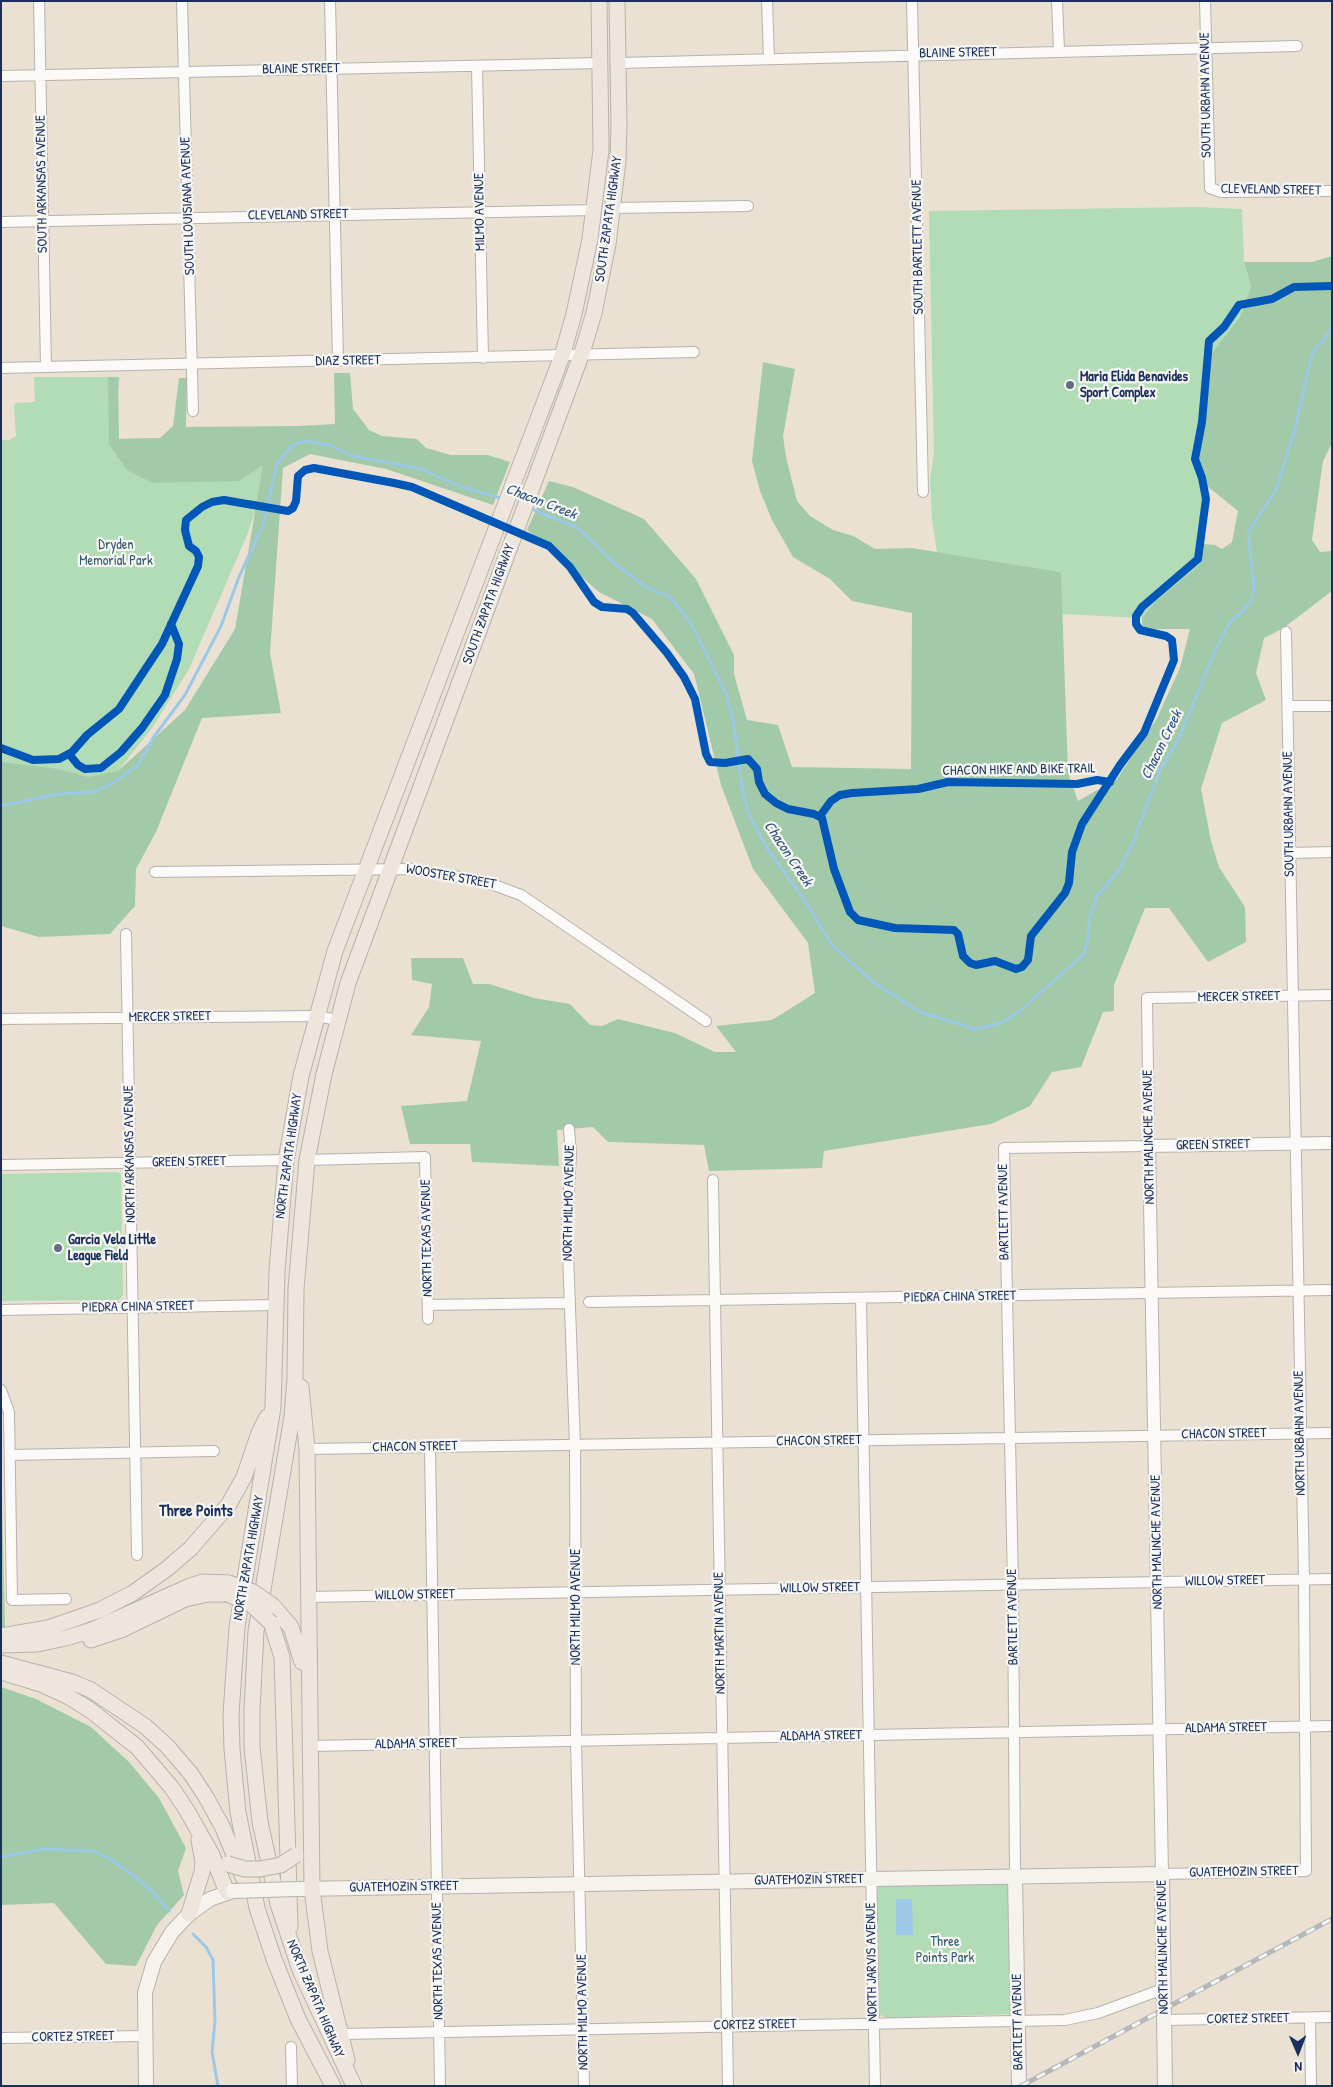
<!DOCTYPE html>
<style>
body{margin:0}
#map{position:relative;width:1333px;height:2087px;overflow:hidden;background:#eae1d3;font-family:"Patrick Hand",sans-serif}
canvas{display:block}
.frame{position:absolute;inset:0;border:2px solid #1b2f5e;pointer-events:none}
.north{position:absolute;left:1273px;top:2027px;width:50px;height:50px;-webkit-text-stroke:4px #f6f6f2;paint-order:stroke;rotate:179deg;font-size:14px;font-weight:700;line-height:20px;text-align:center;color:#1b2f5e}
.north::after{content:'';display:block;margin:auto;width:18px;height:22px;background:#1b2f5e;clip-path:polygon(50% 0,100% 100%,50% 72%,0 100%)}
</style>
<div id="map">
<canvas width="1333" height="2087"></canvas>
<div class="frame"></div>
<div class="north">N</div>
</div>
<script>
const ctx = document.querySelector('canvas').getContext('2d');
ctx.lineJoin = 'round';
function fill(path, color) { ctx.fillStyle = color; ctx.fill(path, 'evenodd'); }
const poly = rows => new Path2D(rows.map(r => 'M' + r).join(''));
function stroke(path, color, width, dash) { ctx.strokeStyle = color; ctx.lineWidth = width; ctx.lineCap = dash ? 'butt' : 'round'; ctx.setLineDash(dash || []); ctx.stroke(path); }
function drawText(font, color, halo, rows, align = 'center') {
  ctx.font = font + ' "Patrick Hand",sans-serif'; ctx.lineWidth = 4.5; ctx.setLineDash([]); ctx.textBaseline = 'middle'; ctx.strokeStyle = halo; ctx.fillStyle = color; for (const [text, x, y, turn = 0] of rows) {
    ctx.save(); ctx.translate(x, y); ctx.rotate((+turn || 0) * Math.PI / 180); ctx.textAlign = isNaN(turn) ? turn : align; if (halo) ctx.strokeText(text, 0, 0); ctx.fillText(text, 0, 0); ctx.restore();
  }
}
fill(poly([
 [1196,207,1242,209,1244,262,1251,286,1240,317,1211,354,1206,417,1199,459,1207,486,1204,544,1199,565,1155,602,1142,618,1062,614,1061,572,937,552,932,520,930,478,934,455,929,211],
 [34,377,120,377,111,439,280,436,247,535,189,669,152,728,118,771,92,785,1,772,1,440,9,440,16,436,14,406,16,403,35,402],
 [118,1172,121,1175,123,1295,119,1300,1,1301,1,1174],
 [1003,1883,1009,1885,1011,2014,888,2018,880,2015,877,1890,879,1886]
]), '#b1dcb5');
fill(poly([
 [1332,256,1332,443,1323,461,1312,540,1320,552,1332,551,1332,591,1282,629,1264,638,1256,673,1266,700,1222,723,1201,789,1211,841,1219,867,1245,907,1246,942,1208,962,1169,908,1145,908,1114,985,1114,1011,1103,1012,1081,1067,1052,1072,1030,1106,991,1124,824,1151,822,1168,709,1171,704,1145,608,1142,593,1127,557,1130,559,1166,472,1162,470,1144,410,1144,401,1106,467,1101,481,1041,411,1035,429,1007,432,984,412,980,411,958,463,958,473,984,489,984,534,998,570,1004,590,1025,602,1026,618,1019,675,1033,715,1052,736,1052,716,1026,772,1020,815,993,808,943,753,869,721,785,694,674,652,619,599,592,527,530,549,481,573,487,644,519,696,579,734,655,734,674,747,720,778,725,792,767,911,769,912,613,852,601,830,579,793,557,772,520,760,491,752,461,763,362,795,369,783,436,786,457,797,501,810,516,833,530,853,536,875,549,912,548,1061,572,1068,773,1078,801,1117,779,1156,720,1180,668,1190,629,1146,629,1142,626,1142,618,1155,602,1199,565,1204,544,1215,545,1222,549,1232,542,1238,511,1207,486,1199,459,1206,417,1211,354,1240,317,1251,286,1244,262,1312,262],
 [334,373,350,373,353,409,369,430,382,436,417,439,426,448,451,455,488,455,510,462,493,505,386,469,310,454,283,468,270,653,281,713,202,718,156,832,136,869,135,906,110,934,39,937,1,926,1,762,58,769,88,777,118,771,185,710,235,629,263,465,239,481,153,483,127,470,109,444,108,377,118,377,119,439,160,438,173,426,179,378,187,378,186,427,297,426,335,424],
 [1,1463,5,1628,1,1628],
 [1,1687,36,1699,91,1727,129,1762,159,1798,186,1848,178,1871,184,1895,157,1925,136,1966,106,1964,54,1903,1,1905]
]), '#a3caa8');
fill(poly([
 [896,1899,912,1899,913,1935,896,1935]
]), '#9bc9e7');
stroke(poly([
 [529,508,578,528,614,563,647,588,670,597,691,623,726,694,733,719,742,788,749,814,768,850,804,899,832,945,873,982,920,1012,975,1029,1001,1023,1020,1011,1084,954,1088,938,1089,919,1097,896,1120,869,1132,845,1160,770,1178,740,1216,649,1231,621,1244,610,1252,599,1254,586,1248,533,1276,490,1295,429,1312,354,1332,329],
 [1,806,57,794,93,792,113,783,139,764,153,738,185,695,221,626,239,577,263,525,277,464,292,445,306,441,329,445,353,456,421,469,459,486,504,499],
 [1,1857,43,1849,93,1851,108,1858,130,1873,153,1892,169,1911],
 [193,1934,206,1947,213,1960,215,2021,212,2052,218,2086]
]), '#9bc9e7', 3);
const minor = poly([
 [39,1,46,367],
 [182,1,193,411],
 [330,1,338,361],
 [767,1,769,59],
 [912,1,923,492],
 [1057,1,1059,51],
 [1205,1,1210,188,1221,192,1332,191],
 [619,63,1297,46],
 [477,66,483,358],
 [1,76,601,63],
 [613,208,748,206],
 [1,222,595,210],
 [1,368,694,352],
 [1288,706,1332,706],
 [1289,853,1332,852],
 [155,872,411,869,483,881,521,895,706,1021],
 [126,934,137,1555],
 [1,1019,316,1016,338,1020],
 [569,1129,571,1154,567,1225,575,1445,576,1741,584,2086],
 [307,1160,425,1157,428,1319],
 [1,1165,286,1160],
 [713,1180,728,2086],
 [861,1299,875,2086],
 [589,1302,1332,1290],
 [428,1305,568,1303],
 [1,1310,276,1305],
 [1,1390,9,1412,12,1600,66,1599],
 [430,1447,440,2086],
 [307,1449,1332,1433],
 [11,1455,214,1451],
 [308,1597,1332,1579],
 [310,1746,1332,1726],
 [1162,1874,1306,1871,1304,1580,1286,632],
 [1015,1877,1013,1585,1004,1148,1149,1146,1147,998,1332,995],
 [1310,2018,1311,2086],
 [1164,2020,1332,2017],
 [342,2034,1065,2020,1098,2013,1163,1989],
 [1,2038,144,2036],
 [291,2047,292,2086]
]);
const tertiary = poly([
 [1162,1874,1149,1146,1332,1143]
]);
const secondary = poly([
 [1015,1877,1019,2086],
 [300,1889,1162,1874,1165,2086],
 [146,2086,145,1993,154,1962,172,1932,189,1914,210,1899,233,1891]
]);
const primary = poly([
 [301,1387,307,1449,312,1889,320,1951,347,2060],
 [273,1606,291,1627,302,1662],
 [271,1623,282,1657,290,1927],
 [1,1636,48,1628,100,1610,133,1593,168,1568,191,1548,229,1504,244,1477,259,1433,267,1417],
 [91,1640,121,1630,185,1599,208,1594,228,1594],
 [1,1645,37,1644,66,1638,92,1630,190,1586,203,1582,229,1583],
 [1,1663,72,1682,91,1690,145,1726,168,1747,191,1774,206,1797,223,1828,243,1877],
 [1,1672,41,1684,69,1697,90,1710,137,1747,172,1788,186,1809,212,1855,227,1892],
 [189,1914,202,1872,203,1862,199,1840],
 [333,2086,298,2019,274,1959,257,1908,238,1812,232,1749,231,1714,237,1627,273,1407,277,1271,286,1160,301,1076,335,951,562,356,574,314,590,239,601,150,599,1],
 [354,2086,300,1970,278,1904,260,1822,252,1747,252,1710,256,1631,292,1417,295,1378,296,1289,307,1160,324,1074,348,983,582,353,594,313,608,244,618,161,619,124,617,1]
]);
stroke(minor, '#b6b2ae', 12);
stroke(tertiary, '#b6b2ae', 14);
stroke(secondary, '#b6b2ae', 16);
stroke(primary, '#b6b2ae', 17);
stroke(minor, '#fcfaf8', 10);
stroke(tertiary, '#fcfaf8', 12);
stroke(secondary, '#f6f2ee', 14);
stroke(primary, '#eee5dd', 15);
const rail = poly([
 [1021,2086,1332,1919]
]);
stroke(rail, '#b6b7ba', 5);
stroke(rail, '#f6f6f2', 3, [9]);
const secondaryBridge = poly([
 [233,1891,297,1889]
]);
const primaryBridge = poly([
 [229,1583,253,1592,273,1606],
 [228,1594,252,1605,271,1623],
 [228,1864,245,1869,260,1869,281,1865,296,1855]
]);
stroke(secondaryBridge, '#b6b2ae', 16, []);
stroke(primaryBridge, '#b6b2ae', 17, []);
stroke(secondaryBridge, '#f6f2ee', 14);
stroke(primaryBridge, '#eee5dd', 15);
stroke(poly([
 [1,748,33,760,59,759,72,752,87,735,119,709,162,644,198,566,199,557,196,551,189,546,185,530,186,520,202,507,212,502,224,500,288,511,293,508,296,501,298,476,305,470,314,468,394,483,412,487,549,546,570,567,594,602,602,607,627,609,633,613,667,653,684,677,695,699,706,754,710,762,725,763,748,759,757,769,759,782,765,794,776,803,788,809,814,814,822,818,834,869,850,912,858,920,895,928,954,930,958,934,963,956,970,963,976,965,995,961,1016,969,1022,967,1028,960,1031,936,1065,893,1069,883,1072,852,1082,824,1120,765,1144,733,1174,660,1172,640,1166,636,1140,630,1136,624,1136,616,1142,607,1198,559,1206,499,1202,478,1195,459,1202,422,1209,341,1224,327,1239,305,1272,299,1294,287,1332,286],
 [69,754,78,765,85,769,101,768,121,752,142,728,165,695,177,659,179,644,171,624],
 [820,816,831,801,840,795,852,793,918,789,948,782,1077,784,1097,780,1110,782]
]), '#0057b8', 8);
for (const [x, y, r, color] of [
 [1070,385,5,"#636d87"],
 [58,1248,5,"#636d87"]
]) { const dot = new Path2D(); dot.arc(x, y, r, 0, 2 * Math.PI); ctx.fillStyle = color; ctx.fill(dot); stroke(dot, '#f6f6f2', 2); }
drawText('14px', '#1b2f5e', '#f6f6f2', [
 ["BLAINE STREET",958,53,-1],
 ["BLAINE STREET",301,69,-1],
 ["SOUTH URBAHN AVENUE",1206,95,-91],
 ["SOUTH ARKANSAS AVENUE",42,184,-91],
 ["CLEVELAND STREET",1271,190,1],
 ["SOUTH LOUISIANA AVENUE",188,206,-92],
 ["MILMO AVENUE",480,212,-91],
 ["CLEVELAND STREET",298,215,-1],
 ["SOUTH ZAPATA HIGHWAY",609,219,-82],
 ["SOUTH BARTLETT AVENUE",918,247,-91],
 ["DIAZ STREET",348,361,-1],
 ["SOUTH ZAPATA HIGHWAY",489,604,-70],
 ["CHACON HIKE AND BIKE TRAIL",1019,770,-1],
 ["SOUTH URBAHN AVENUE",1289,814,-91],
 ["WOOSTER STREET",451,877,10],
 ["MERCER STREET",1239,997,-1],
 ["MERCER STREET",170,1017,-1],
 ["NORTH MALINCHE AVENUE",1149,1137,-91],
 ["GREEN STREET",1213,1145,-1],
 ["NORTH ARKANSAS AVENUE",130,1154,-91],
 ["NORTH ZAPATA HIGHWAY",289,1156,-82],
 ["GREEN STREET",189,1162,-1],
 ["NORTH MILMO AVENUE",569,1203,-89],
 ["BARTLETT AVENUE",1004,1212,-91],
 ["NORTH TEXAS AVENUE",427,1238,-91],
 ["PIEDRA CHINA STREET",960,1297,-1],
 ["PIEDRA CHINA STREET",138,1307,-1],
 ["NORTH URBAHN AVENUE",1300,1433,-91],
 ["CHACON STREET",1224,1434,-1],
 ["CHACON STREET",819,1441,-1],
 ["CHACON STREET",415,1447,-1],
 ["NORTH MALINCHE AVENUE",1157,1542,-91],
 ["NORTH ZAPATA HIGHWAY",249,1558,-80],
 ["WILLOW STREET",1225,1581,-1],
 ["WILLOW STREET",820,1588,-1],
 ["WILLOW STREET",415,1595,-1],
 ["NORTH MILMO AVENUE",576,1607,-90],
 ["BARTLETT AVENUE",1013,1617,-91],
 ["NORTH MARTIN AVENUE",720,1633,-91],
 ["ALDAMA STREET",1226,1728,-1],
 ["ALDAMA STREET",821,1736,-1],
 ["ALDAMA STREET",416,1744,-1],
 ["GUATEMOZIN STREET",1244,1872,-1],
 ["GUATEMOZIN STREET",809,1880,-1],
 ["GUATEMOZIN STREET",404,1887,-1],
 ["NORTH MALINCHE AVENUE",1163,1947,-91],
 ["NORTH TEXAS AVENUE",438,1961,-91],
 ["NORTH JARVIS AVENUE",872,1962,-91],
 ["NORTH ZAPATA HIGHWAY",315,1999,67],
 ["NORTH MILMO AVENUE",583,2012,-91],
 ["CORTEZ STREET",1248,2019,-1],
 ["BARTLETT AVENUE",1018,2022,-91],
 ["CORTEZ STREET",755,2025,-1],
 ["CORTEZ STREET",73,2037,-1]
]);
drawText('bold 14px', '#1b2f5e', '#f6f6f2', [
 ["Maria Elida Benavides",1080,377],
 ["Sport Complex",1080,393],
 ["Garcia Vela Little",68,1240],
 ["League Field",68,1256]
], 'left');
drawText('14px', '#35596e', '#f6f6f2', [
 ["Dryden",116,545],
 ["Memorial Park",116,561],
 ["Three",945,1942],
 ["Points Park",945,1958]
]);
drawText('italic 15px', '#325382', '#f6f6f2', [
 ["Chacon Creek",541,502,21],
 ["Chacon Creek",1162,745,-64],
 ["Chacon Creek",788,854,56]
]);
drawText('bold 16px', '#1b2f5e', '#f6f6f2', [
 ["Three Points",196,1512]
]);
</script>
